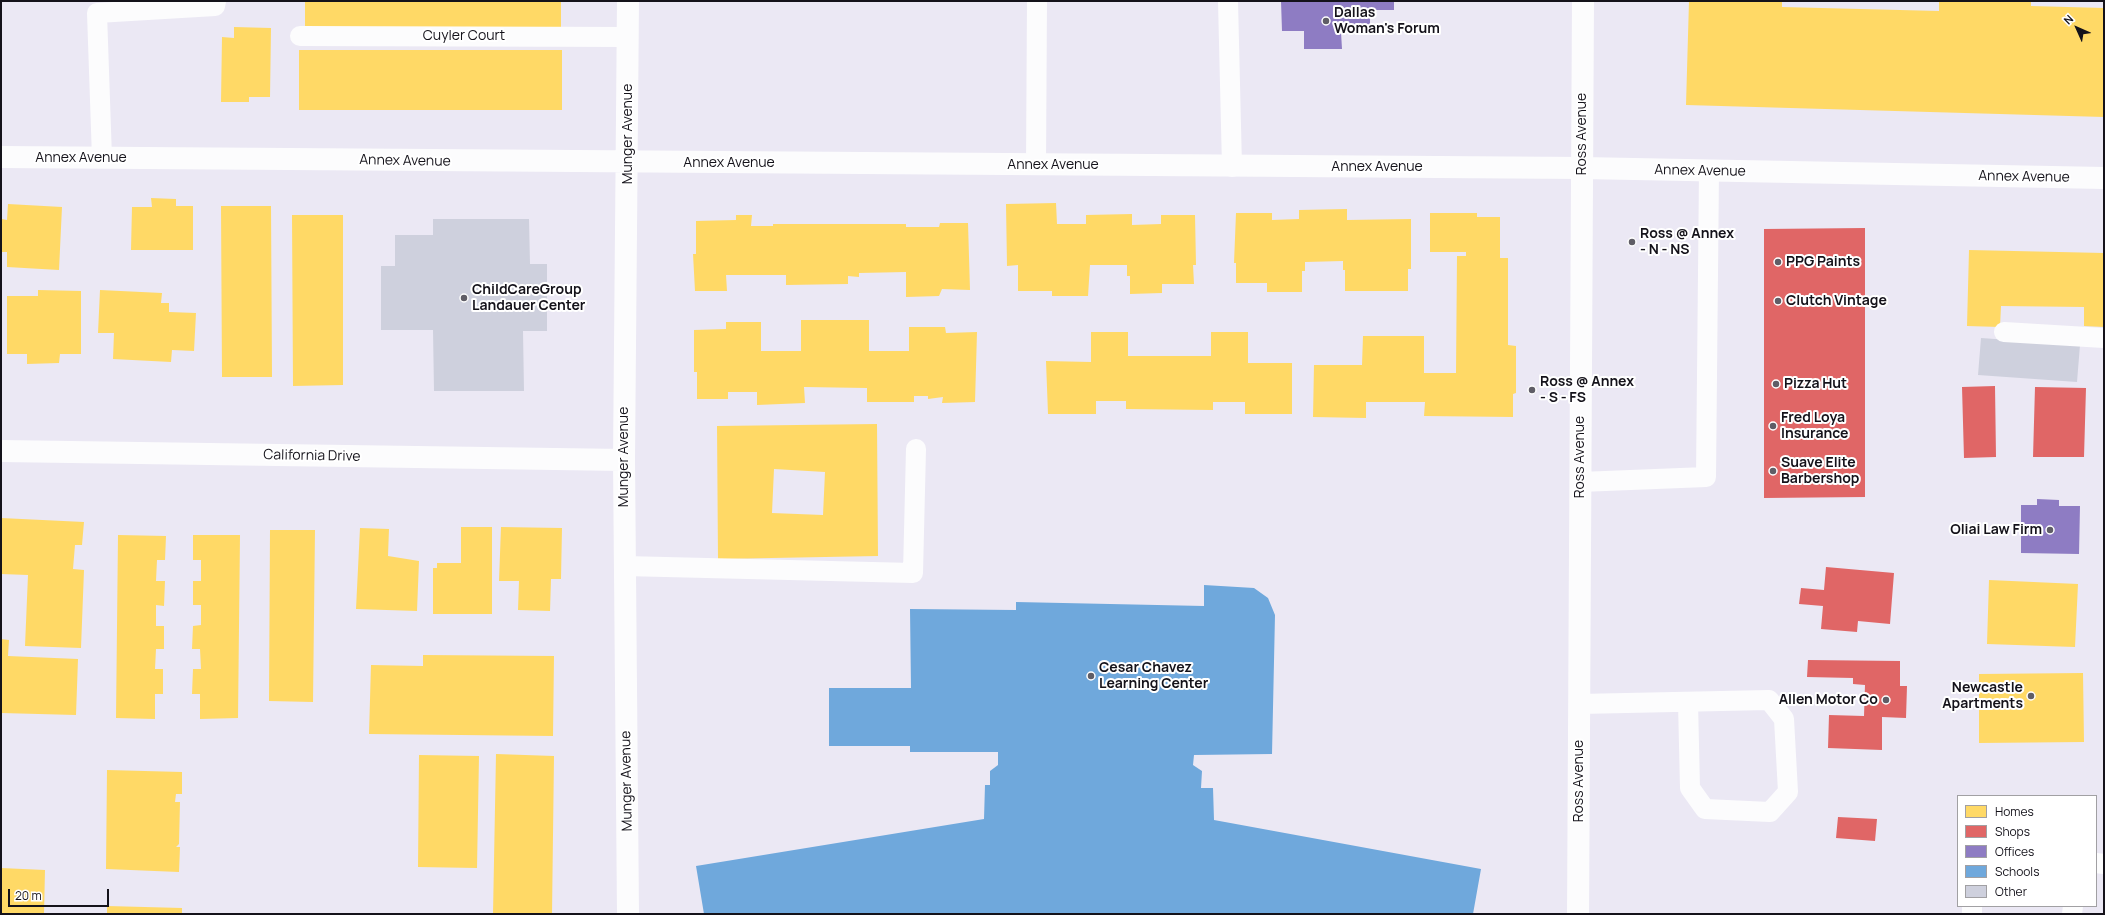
<!DOCTYPE html>
<style>
body{margin:0}
#map{position:relative;width:2105px;height:915px;overflow:hidden;background:#ebe8f4;font-family:Manrope,sans-serif}
canvas{display:block}
.frame{position:absolute;inset:0;border:2px solid #14121a;pointer-events:none}
.legend{position:absolute;left:1957px;top:795px;width:140px;height:112px;box-sizing:border-box;background:#fff;border:1px solid #a1a0a3;margin:0;padding:5px 7px;list-style:none;font-size:12px;color:#14121a}
.legend li{display:flex;align-items:center;gap:8px;height:20px}
.legend b{width:20px;border:1px solid #a1a0a3}
.north{position:absolute;left:2057px;top:8px;width:40px;height:40px;-webkit-text-stroke:3px #fff;paint-order:stroke;rotate:315deg;font-size:11px;font-weight:700;line-height:16px;text-align:center;color:#14121a}
.north::after{content:'';display:block;margin:auto;width:14px;height:18px;background:#14121a;clip-path:polygon(50% 0,100% 100%,50% 72%,0 100%)}
.scale{position:absolute;left:8px;top:889px;width:101px;height:18px;box-sizing:border-box;border:2px solid #14121a;border-top:0;padding-left:5px;font-size:12px;line-height:14px;white-space:nowrap;color:#14121a;-webkit-text-stroke:3px #fff;paint-order:stroke}
</style>
<div id="map">
<canvas width="2105" height="915"></canvas>
<div class="frame"></div>
<ul class="legend">
<li><b style="height:11px;background:#ffd966"></b>Homes</li>
<li><b style="height:11px;background:#e06666"></b>Shops</li>
<li><b style="height:11px;background:#8e7cc3"></b>Offices</li>
<li><b style="height:11px;background:#6fa8dc"></b>Schools</li>
<li><b style="height:11px;background:#ced0dd"></b>Other</li>
</ul>
<div class="north">N</div>
<div class="scale">20 m</div>
</div>
<script>
const ctx = document.querySelector('canvas').getContext('2d');
ctx.lineJoin = 'round';
function fill(path, color) { ctx.fillStyle = color; ctx.fill(path, 'evenodd'); }
const poly = rows => new Path2D(rows.map(r => 'M' + r).join(''));
function stroke(path, color, width, dash) { ctx.strokeStyle = color; ctx.lineWidth = width; ctx.lineCap = dash ? 'butt' : 'round'; ctx.setLineDash(dash || []); ctx.stroke(path); }
function drawText(font, color, halo, rows, align = 'center') {
  ctx.font = font + ' Manrope,sans-serif'; ctx.lineWidth = 4; ctx.setLineDash([]); ctx.textBaseline = 'middle'; ctx.strokeStyle = halo; ctx.fillStyle = color; for (const [text, x, y, turn = 0] of rows) {
    ctx.save(); ctx.translate(x, y); ctx.rotate((+turn || 0) * Math.PI / 180); ctx.textAlign = isNaN(turn) ? turn : align; if (halo) ctx.strokeText(text, 0, 0); ctx.fillText(text, 0, 0); ctx.restore();
  }
}
fill(poly([
 [305,1,561,1,561,27,305,27],
 [1689,1,1782,1,1782,7,1939,11,1939,1,2031,1,2031,6,2104,8,2104,117,1686,105],
 [234,27,271,28,270,97,249,97,249,102,221,102,222,37,234,38],
 [299,50,562,50,562,110,299,110],
 [151,198,176,199,176,206,193,206,193,250,131,250,132,207,152,207],
 [1056,203,1057,224,1086,224,1086,215,1132,214,1132,225,1161,224,1161,215,1195,215,1196,265,1193,265,1194,284,1162,284,1162,293,1130,294,1130,276,1127,276,1127,265,1090,265,1088,296,1052,296,1052,291,1018,291,1018,265,1007,266,1006,204],
 [8,204,62,207,59,270,7,267,7,252,1,252,1,236,2,219,7,220],
 [221,206,271,206,272,377,222,377],
 [1347,209,1347,220,1411,219,1411,269,1408,269,1408,291,1345,291,1345,270,1343,270,1343,261,1305,262,1305,271,1302,271,1302,292,1267,292,1267,283,1236,283,1236,263,1234,263,1236,213,1272,213,1272,220,1299,219,1299,210],
 [1430,213,1477,213,1477,217,1500,217,1500,258,1508,258,1508,345,1516,346,1516,393,1513,394,1513,417,1424,416,1425,402,1366,402,1366,418,1313,417,1314,365,1362,365,1363,336,1424,336,1424,373,1456,373,1457,256,1466,256,1466,252,1430,252],
 [292,215,343,215,343,385,293,386],
 [736,215,752,215,751,226,773,226,773,224,906,224,906,227,939,227,940,223,968,223,970,290,942,289,939,296,906,297,906,272,859,273,859,277,848,276,848,284,786,285,786,275,726,275,727,291,695,291,693,254,696,254,696,221,736,220],
 [1969,250,2104,253,2104,327,2084,326,2084,307,2001,306,2000,327,1967,326],
 [38,290,81,291,81,354,60,354,59,363,27,364,27,354,7,354,7,296,38,296],
 [100,290,162,293,161,303,169,303,169,312,196,313,194,351,172,350,171,362,113,359,114,333,98,333],
 [801,320,869,320,869,351,909,351,909,327,945,327,946,333,977,332,975,402,942,403,943,397,928,399,928,396,914,396,914,402,867,402,867,388,804,387,805,403,757,405,757,392,728,392,728,399,697,399,697,372,694,372,694,330,726,329,726,322,761,322,761,351,801,351],
 [1091,332,1128,332,1128,356,1211,356,1211,332,1248,332,1248,363,1292,363,1292,414,1245,414,1245,402,1213,402,1213,410,1126,409,1126,401,1096,401,1096,414,1048,414,1046,361,1091,362],
 [877,424,878,556,718,559,717,426],
 [774,469,825,472,823,515,772,513],
 [1,518,84,522,82,545,75,545,73,569,84,570,81,648,25,646,28,575,1,574],
 [461,527,492,527,492,614,433,614,433,568,437,568,437,563,461,563],
 [501,527,562,528,561,579,551,579,550,611,518,610,519,581,499,581],
 [360,528,389,529,388,556,419,561,417,611,356,609],
 [270,530,315,530,313,702,269,701],
 [118,535,166,536,165,560,157,560,156,581,165,581,164,606,156,605,156,626,164,626,164,649,156,649,155,669,163,669,163,694,155,694,155,719,116,718],
 [193,535,240,535,238,718,200,719,200,694,192,694,193,669,201,669,200,649,192,649,193,626,201,625,201,605,193,605,193,581,201,581,201,560,193,560],
 [1989,580,2078,584,2075,647,1987,644],
 [1,639,9,640,8,656,78,659,76,715,1,713],
 [423,655,554,656,553,736,369,734,371,665,423,666],
 [2083,673,2084,742,1979,743,1979,674],
 [496,754,554,756,552,914,493,914],
 [419,755,479,756,477,868,418,867],
 [107,770,182,772,182,794,176,794,175,802,180,802,179,844,176,847,180,847,179,872,106,869],
 [1,868,45,870,44,914,1,914],
 [107,906,182,908,182,914,107,914]
]), '#ffd966');
fill(poly([
 [1865,228,1865,497,1764,498,1764,229],
 [1995,386,1996,457,1964,458,1962,387],
 [2035,387,2086,388,2084,457,2033,457],
 [1826,567,1894,573,1890,624,1858,621,1857,632,1821,629,1823,606,1799,604,1801,588,1824,590],
 [1808,660,1900,661,1900,686,1907,686,1906,718,1882,717,1882,750,1828,748,1829,715,1864,716,1865,685,1853,684,1853,678,1807,677],
 [1838,817,1877,819,1875,841,1836,838]
]), '#e06666');
fill(poly([
 [1281,1,1394,1,1394,10,1370,10,1370,32,1341,32,1342,49,1304,49,1304,31,1282,31],
 [2037,499,2059,500,2059,506,2080,506,2079,554,2021,553,2021,505,2037,505]
]), '#8e7cc3');
fill(poly([
 [1204,585,1254,588,1268,598,1275,615,1272,754,1194,755,1193,765,1202,771,1201,788,1213,788,1214,820,1481,869,1473,914,704,914,696,866,984,819,985,785,990,785,990,771,998,765,998,752,910,752,910,746,829,746,829,688,911,688,910,609,1016,610,1016,602,1204,606]
]), '#6fa8dc');
fill(poly([
 [433,219,529,219,530,264,547,264,547,331,523,331,524,391,434,391,433,330,381,330,381,266,395,266,395,235,433,235],
 [1981,338,2080,345,2077,382,1978,375]
]), '#ced0dd');
stroke(poly([
 [1228,1,1232,167],
 [300,36,628,37],
 [102,158,97,13,215,6,216,1],
 [1036,165,1037,1],
 [2004,332,2104,338],
 [1580,482,1706,477,1709,171],
 [624,566,913,573,916,449],
 [1579,704,1769,700,1784,719,1788,792,1770,812,1705,809,1690,788,1688,702],
 [2096,863,2104,864],
 [1972,914,1972,906],
 [2072,914,2073,906]
]), '#fcfcfd', 20);
stroke(poly([
 [1,157,1582,168,2104,178],
 [1,451,624,460],
 [628,914,624,460,628,1]
]), '#fcfcfd', 22);
stroke(poly([
 [1578,914,1583,1]
]), '#fcfcfd', 22);
for (const [x, y, r, color] of [
 [1326,21,4,"#5f5d66"],
 [1632,242,4,"#5f5d66"],
 [1778,262,4,"#5f5d66"],
 [464,298,4,"#5f5d66"],
 [1778,301,4,"#5f5d66"],
 [1776,384,4,"#5f5d66"],
 [1532,390,4,"#5f5d66"],
 [1773,426,4,"#5f5d66"],
 [1773,471,4,"#5f5d66"],
 [2050,530,4,"#5f5d66"],
 [1091,676,4,"#5f5d66"],
 [2031,696,4,"#5f5d66"],
 [1886,700,4,"#5f5d66"]
]) { const dot = new Path2D(); dot.arc(x, y, r, 0, 2 * Math.PI); ctx.fillStyle = color; ctx.fill(dot); stroke(dot, '#fff', 1.5); }
drawText('bold 14px', '#14121a', '#fff', [
 ["Dallas",1334,13],
 ["Woman's Forum",1334,29],
 ["Ross @ Annex",1640,234],
 ["- N - NS",1640,250],
 ["PPG Paints",1786,262],
 ["ChildCareGroup",472,290],
 ["Landauer Center",472,306],
 ["Clutch Vintage",1786,301],
 ["Ross @ Annex",1540,382],
 ["- S - FS",1540,398],
 ["Pizza Hut",1784,384],
 ["Fred Loya",1781,418],
 ["Insurance",1781,434],
 ["Suave Elite",1781,463],
 ["Barbershop",1781,479],
 ["Oliai Law Firm",2042,530,"right"],
 ["Cesar Chavez",1099,668],
 ["Learning Center",1099,684],
 ["Newcastle",2023,688,"right"],
 ["Apartments",2023,704,"right"],
 ["Allen Motor Co",1878,700,"right"]
], 'left');
drawText('14px', '#14121a', '#fff', [
 ["Cuyler Court",464,36],
 ["Munger Avenue",628,134,-90],
 ["Ross Avenue",1582,134,-90],
 ["Annex Avenue",81,158],
 ["Annex Avenue",405,161,1],
 ["Annex Avenue",729,163],
 ["Annex Avenue",1053,165],
 ["Annex Avenue",1377,167],
 ["Annex Avenue",1700,171,1],
 ["Annex Avenue",2024,177,1],
 ["California Drive",312,456,1],
 ["Munger Avenue",624,457,-90],
 ["Ross Avenue",1580,457,-90],
 ["Munger Avenue",627,781,-91],
 ["Ross Avenue",1579,781,-90]
]);
</script>
